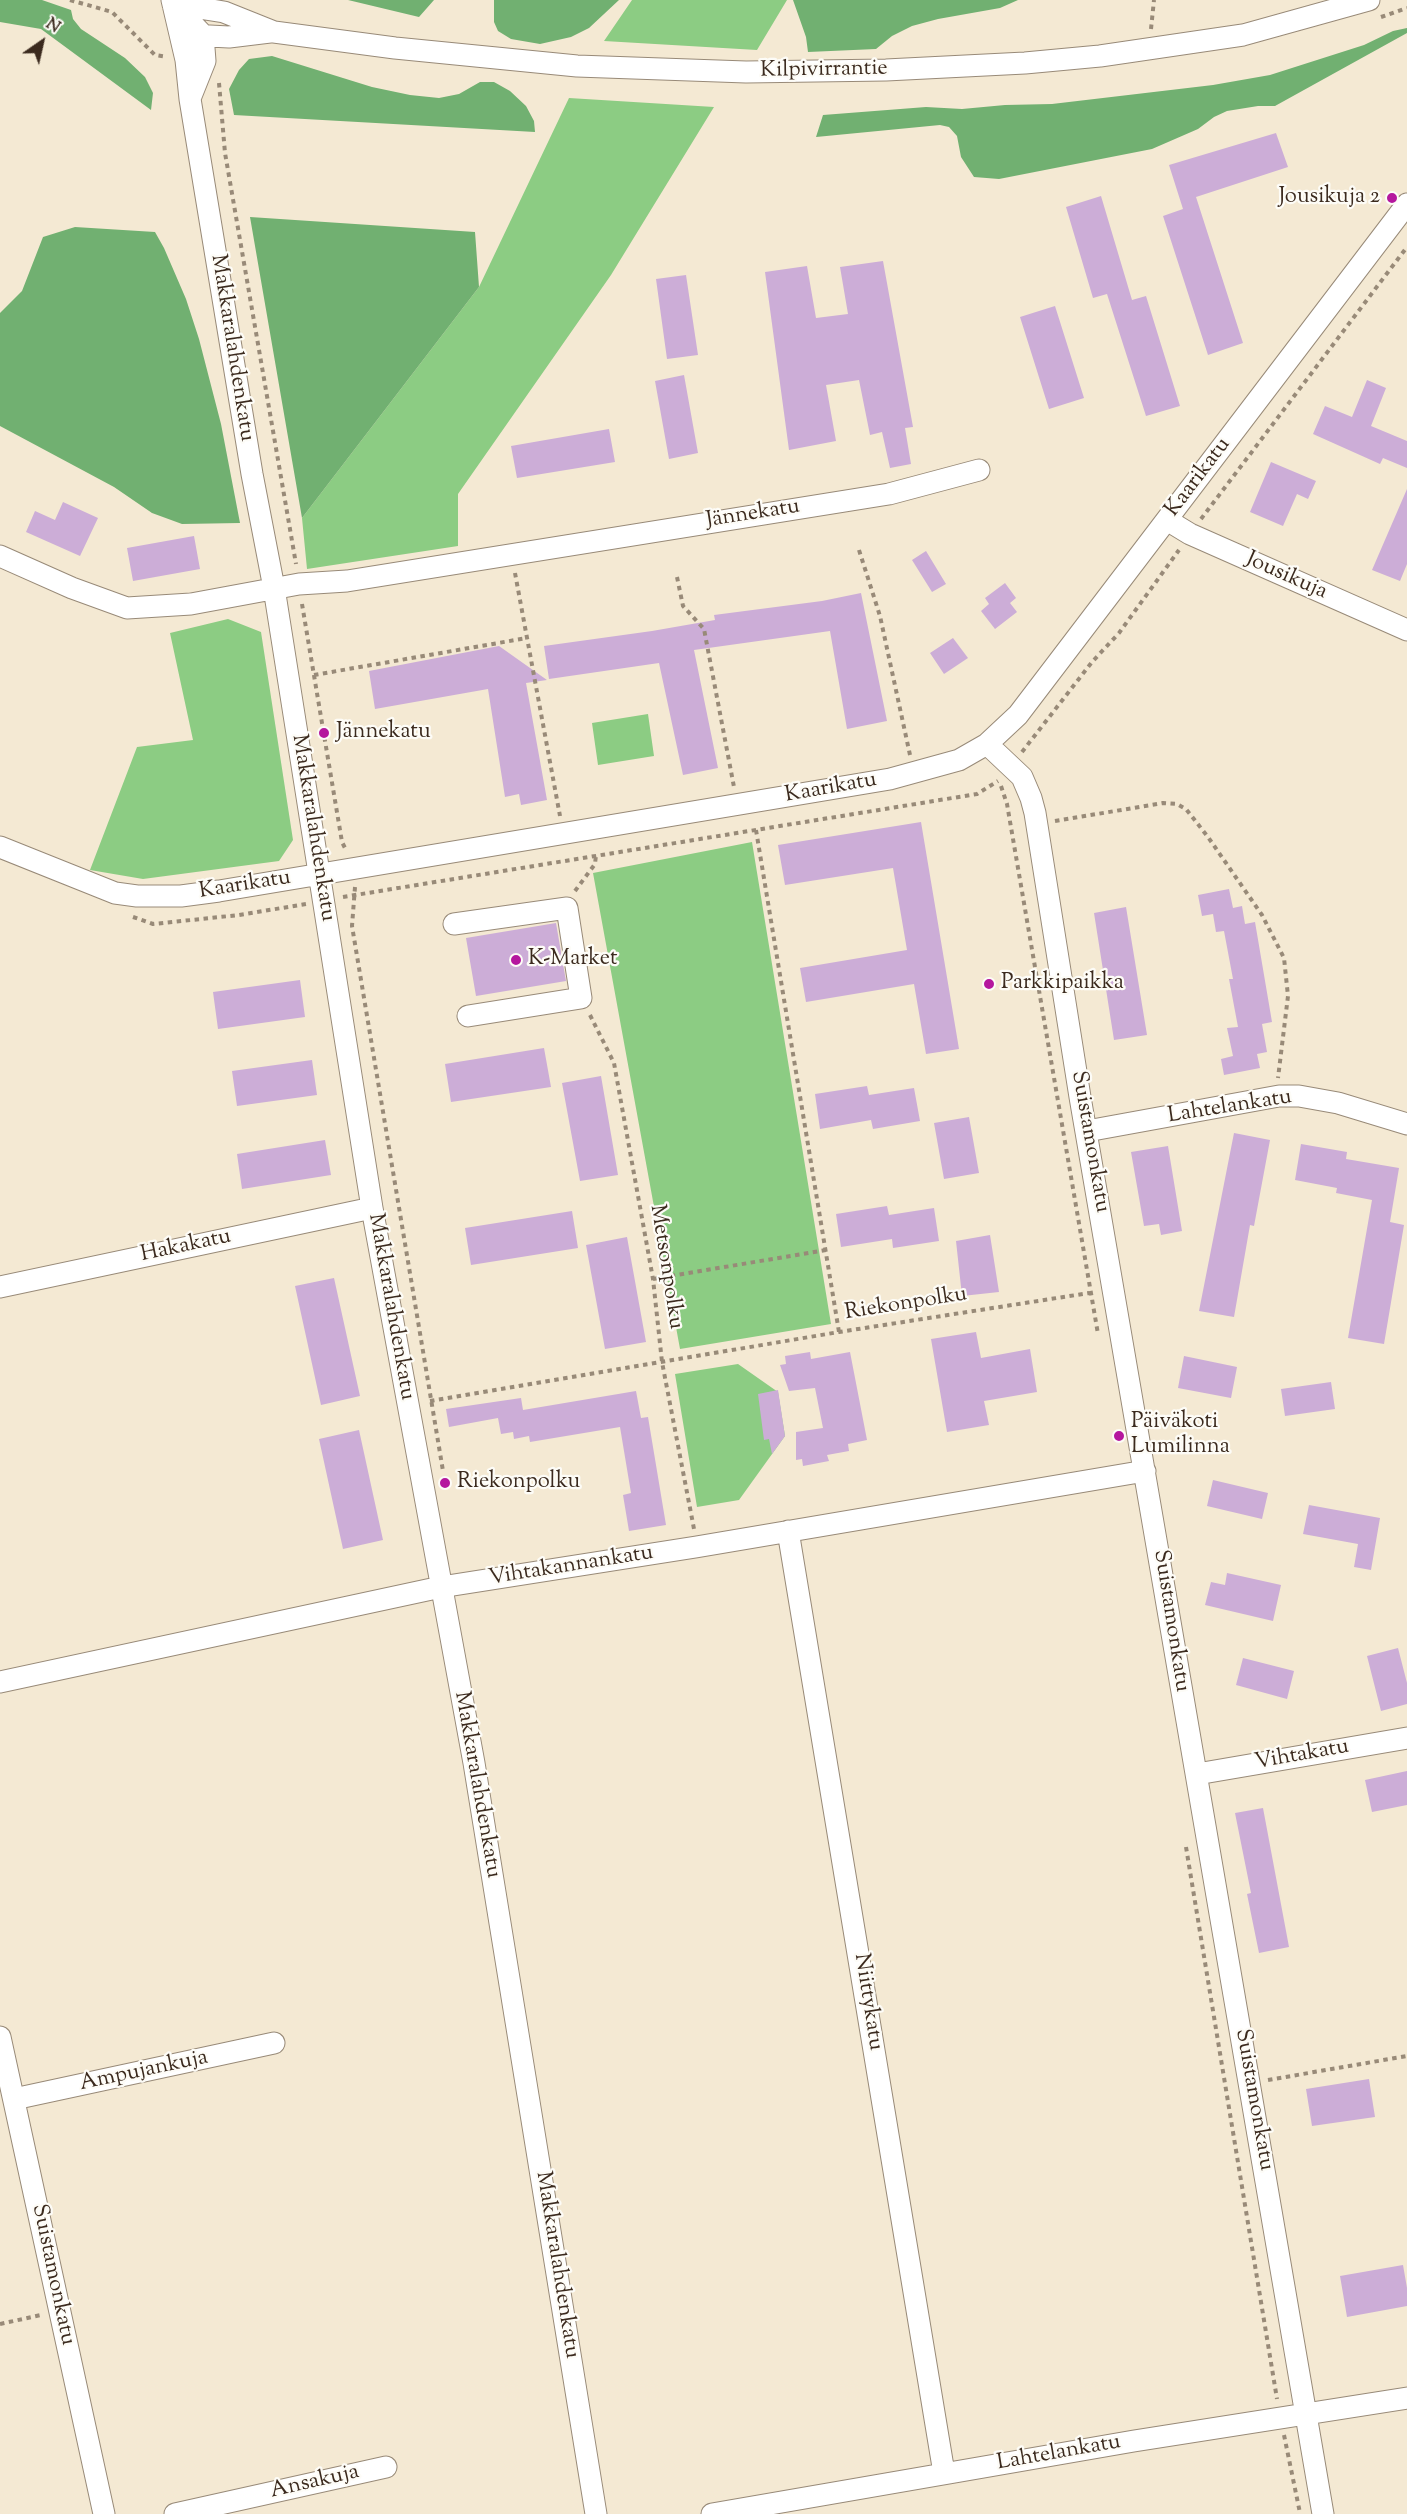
<!DOCTYPE html>
<meta charset="utf-8">
<style>
body{margin:0}
#map{position:relative;width:1407px;height:2514px;overflow:hidden;background:#f4e9d3;font-family:"Sorts Mill Goudy",serif}
canvas{display:block}
.north{position:absolute;left:12px;top:12px;width:60px;height:60px;-webkit-text-stroke:4px #fdfcf7;paint-order:stroke;rotate:34deg;font-size:16px;font-weight:700;line-height:24px;text-align:center;color:#3b2a1e}
.north::after{content:'';display:block;margin:auto;width:21px;height:27px;background:#3b2a1e;clip-path:polygon(50% 0,100% 100%,50% 72%,0 100%)}
</style>
<div id="map">
<canvas width="1407" height="2514"></canvas>
<div class="north">N</div>
</div>
<script>
const ctx = document.querySelector('canvas').getContext('2d');
ctx.lineJoin = 'round';
function fill(path, color) { ctx.fillStyle = color; ctx.fill(path, 'evenodd'); }
const poly = rows => new Path2D(rows.map(r => 'M' + r).join(''));
function stroke(path, color, width, dash) { ctx.strokeStyle = color; ctx.lineWidth = width; ctx.lineCap = dash ? 'butt' : 'round'; ctx.setLineDash(dash || []); ctx.stroke(path); }
function drawText(font, color, halo, rows, align = 'center') {
  ctx.font = font + ' "Sorts Mill Goudy",serif'; ctx.lineWidth = 4.5; ctx.setLineDash([]); ctx.textBaseline = 'middle'; ctx.strokeStyle = halo; ctx.fillStyle = color; for (const [text, x, y, turn = 0] of rows) {
    ctx.save(); ctx.translate(x, y); ctx.rotate((+turn || 0) * Math.PI / 180); ctx.textAlign = isNaN(turn) ? turn : align; if (halo) ctx.strokeText(text, 0, 0); ctx.fillText(text, 0, 0); ctx.restore();
  }
}
fill(poly([
 [632,0,787,0,757,50,604,41],
 [569,98,714,107,611,275,458,494,458,546,307,569,302,518,479,287],
 [228,619,261,632,293,840,279,861,143,879,90,870,137,747,193,740,170,633],
 [648,714,654,756,598,765,592,723],
 [752,842,831,1324,680,1349,593,873],
 [738,1364,778,1392,785,1436,739,1500,697,1507,675,1374]
]), '#8ccc83');
fill(poly([
 [0,0,42,0,71,10,73,19,81,29,125,58,145,77,153,93,151,110,41,29,0,22],
 [348,0,434,0,419,17],
 [494,0,619,0,589,28,571,37,540,44,511,39,498,31,494,22],
 [793,0,1018,0,1000,8,938,19,912,26,892,36,876,49,808,52,806,37],
 [1407,28,1407,33,1275,106,1258,106,1227,111,1214,117,1198,129,1152,149,999,179,974,177,961,157,957,136,949,127,940,125,816,137,823,115,926,107,962,109,1005,105,1052,104,1213,85,1270,75,1364,45,1393,31],
 [272,56,372,87,410,95,439,98,459,94,480,82,494,82,510,91,526,106,534,121,535,132,234,115,229,89,239,70,249,59],
 [250,217,475,232,479,287,302,518],
 [75,227,155,232,164,248,186,299,199,339,221,424,240,523,182,524,152,513,114,487,0,426,0,313,22,291,43,237]
]), '#71b071');
fill(poly([
 [1276,133,1288,167,1196,197,1243,343,1208,355,1163,216,1183,209,1169,165],
 [1101,196,1132,300,1146,296,1180,406,1146,416,1107,294,1093,298,1066,207],
 [883,261,913,427,905,428,911,464,890,468,882,432,870,435,859,380,826,385,836,441,789,450,765,272,807,266,816,318,848,314,840,267],
 [686,275,698,355,667,359,656,279],
 [1055,306,1084,398,1049,409,1020,317],
 [684,375,698,453,669,459,655,381],
 [1367,380,1386,388,1371,426,1407,441,1407,468,1383,458,1380,464,1313,434,1325,406,1352,417],
 [609,429,615,462,517,478,511,446],
 [1271,462,1316,481,1308,499,1297,494,1283,526,1250,512],
 [1407,489,1407,564,1400,581,1372,570],
 [63,502,98,518,80,556,26,532,35,511,55,520],
 [194,536,200,569,133,581,127,548],
 [926,551,946,584,932,592,912,560],
 [1005,583,1016,598,1010,603,1017,612,995,629,981,611,989,604,985,598],
 [861,593,887,721,847,729,830,631,694,650,718,768,683,775,659,663,549,679,544,646,652,631,715,620,714,615,822,601],
 [953,638,968,658,944,674,930,653],
 [499,646,547,680,526,683,547,800,521,805,519,794,505,797,488,689,375,709,369,671],
 [921,822,959,1049,926,1054,914,984,806,1002,800,968,907,950,893,868,785,885,778,845],
 [1229,889,1233,908,1242,906,1245,924,1255,922,1272,1022,1262,1024,1267,1052,1257,1054,1260,1068,1224,1075,1221,1059,1233,1056,1227,1028,1238,1027,1229,979,1233,979,1224,931,1216,932,1213,914,1202,916,1198,895],
 [1126,907,1147,1035,1114,1040,1094,913],
 [556,923,566,981,476,996,466,938],
 [300,980,305,1017,218,1029,213,992],
 [544,1048,551,1087,451,1102,445,1064],
 [312,1060,317,1095,237,1106,232,1071],
 [601,1076,618,1175,580,1181,562,1083],
 [867,1086,869,1095,914,1088,920,1121,873,1129,871,1120,820,1129,815,1094],
 [969,1117,979,1173,944,1179,934,1123],
 [1234,1133,1270,1140,1254,1226,1250,1225,1234,1317,1199,1311],
 [325,1140,331,1175,242,1189,237,1154],
 [1301,1144,1347,1152,1346,1159,1399,1168,1390,1222,1404,1225,1384,1344,1348,1338,1372,1200,1336,1193,1337,1188,1295,1180],
 [1168,1146,1182,1231,1161,1235,1159,1224,1144,1226,1131,1152],
 [887,1206,889,1215,934,1208,939,1241,893,1248,892,1239,841,1247,836,1214],
 [572,1211,578,1248,471,1265,465,1228],
 [990,1235,999,1292,962,1296,956,1241],
 [627,1237,646,1342,605,1349,586,1245],
 [334,1278,360,1396,321,1405,295,1286],
 [976,1332,981,1358,1030,1349,1037,1392,984,1401,989,1425,947,1432,931,1339],
 [810,1352,811,1359,850,1352,867,1440,848,1444,849,1451,827,1455,829,1461,803,1466,802,1459,796,1460,796,1432,823,1428,815,1388,789,1391,780,1365,786,1364,785,1356],
 [1184,1356,1237,1367,1231,1398,1178,1388],
 [1331,1382,1335,1409,1285,1416,1281,1389],
 [778,1390,785,1436,772,1454,769,1439,764,1440,758,1394],
 [636,1391,641,1418,648,1417,666,1525,629,1531,623,1495,631,1493,620,1427,530,1442,529,1436,514,1439,513,1432,501,1434,498,1418,449,1427,446,1409,521,1398,523,1410],
 [359,1430,383,1540,343,1549,319,1439],
 [1213,1480,1268,1493,1262,1519,1207,1506],
 [1309,1505,1380,1518,1371,1570,1354,1567,1358,1544,1303,1534],
 [1227,1573,1281,1585,1273,1621,1205,1605,1211,1582,1225,1585],
 [1398,1648,1407,1683,1407,1704,1381,1711,1367,1656],
 [1243,1658,1294,1671,1287,1699,1236,1685],
 [1407,1771,1407,1805,1372,1812,1365,1780],
 [1263,1808,1289,1947,1259,1953,1247,1894,1251,1893,1235,1813],
 [1369,2079,1375,2117,1312,2126,1306,2089],
 [1403,2265,1407,2288,1407,2306,1347,2317,1340,2276]
]), '#ccadd7');
const minor = poly([
 [172,0,186,60,190,99,252,474,274,588,372,1208,474,1763,596,2514],
 [173,4,224,12,274,32,395,48,577,66,746,72,886,70,1025,63,1100,56,1243,35,1369,0],
 [175,6,203,35,205,61,191,96],
 [190,35,229,37,270,32],
 [1167,520,1190,534,1407,630],
 [0,556,72,588,127,608,191,604,299,584,347,581,889,494,979,470],
 [987,744,1022,777,1031,798,1035,813,1080,1097,1323,2514],
 [0,847,115,893,137,896,181,896,219,891,890,779,959,760,987,744,1018,715,1407,204],
 [454,924,567,908,581,998,468,1016],
 [1087,1131,1279,1096,1299,1096,1338,1103,1407,1124],
 [0,1287,372,1208],
 [788,1531,944,2473],
 [0,1682,441,1587,696,1547,1145,1471],
 [1197,1774,1407,1738],
 [0,2037,104,2514],
 [14,2099,274,2043],
 [175,2514,386,2467],
 [712,2514,1134,2441,1407,2398]
]);
stroke(minor, '#988a78', 23);
stroke(poly([
 [70,0,112,12,155,55,167,57],
 [1381,17,1407,8],
 [1151,29,1154,0],
 [219,83,225,153,296,564],
 [1201,519,1407,247],
 [859,550,880,616,910,755],
 [515,573,560,816],
 [677,577,683,606,704,629,734,787],
 [302,604,342,842,346,850],
 [314,675,527,638],
 [1022,752,1092,662,1119,633,1179,550],
 [1001,786,1007,804,1098,1334],
 [1055,821,1163,803,1177,804,1186,809,1208,837,1262,915,1284,958,1288,996,1278,1078],
 [756,830,839,1332],
 [355,887,352,926,443,1471],
 [575,891,595,864,596,855],
 [343,897,977,794,998,781],
 [133,917,153,924,239,915,306,904],
 [590,1015,614,1063,653,1279,662,1362,694,1529],
 [653,1279,826,1250],
 [430,1401,839,1332,1089,1293],
 [1186,1847,1277,2399],
 [1268,2080,1407,2056],
 [0,2324,41,2315],
 [1284,2435,1300,2513]
]), '#988a78', 4, [4.5, 4.5]);
stroke(minor, '#fff', 21);
for (const [x, y, r, color] of [
 [1392,198,6,"#b5179e"],
 [324,733,6,"#b5179e"],
 [516,960,6,"#b5179e"],
 [989,984,6,"#b5179e"],
 [1119,1436,6,"#b5179e"],
 [445,1483,6,"#b5179e"]
]) { const dot = new Path2D(); dot.arc(x, y, r, 0, 2 * Math.PI); ctx.fillStyle = color; ctx.fill(dot); stroke(dot, '#fdfcf7', 2); }
drawText('22px', '#3b2a1e', '#fdfcf7', [
 ["Kilpivirrantie",824,71,-1],
 ["Makkaralahdenkatu",231,348,81],
 ["Kaarikatu",1199,478,-53],
 ["Jännekatu",753,515,-9],
 ["Jousikuja",1286,577,24],
 ["Kaarikatu",831,789,-10],
 ["Makkaralahdenkatu",312,828,81],
 ["Kaarikatu",245,886,-9],
 ["Lahtelankatu",1230,1108,-9],
 ["Suistamonkatu",1089,1142,80],
 ["Hakakatu",186,1247,-12],
 ["Metsonpolku",665,1267,81],
 ["Riekonpolku",906,1305,-9],
 ["Makkaralahdenkatu",390,1307,80],
 ["Vihtakannankatu",571,1567,-9],
 ["Suistamonkatu",1170,1621,81],
 ["Vihtakatu",1302,1756,-10],
 ["Makkaralahdenkatu",476,1785,80],
 ["Niittykatu",867,2002,81],
 ["Ampujankuja",144,2072,-12],
 ["Suistamonkatu",1253,2100,80],
 ["Makkaralahdenkatu",556,2265,81],
 ["Suistamonkatu",52,2275,78],
 ["Lahtelankatu",1059,2454,-10],
 ["Ansakuja",315,2483,-13]
]);
drawText('22px', '#3b2a1e', '#fdfcf7', [
 ["Jousikuja 2",1380,198,"right"],
 ["Jännekatu",336,733],
 ["K-Market",528,960],
 ["Parkkipaikka",1001,984],
 ["Päiväkoti",1131,1423],
 ["Lumilinna",1131,1448],
 ["Riekonpolku",457,1483]
], 'left');
</script>
